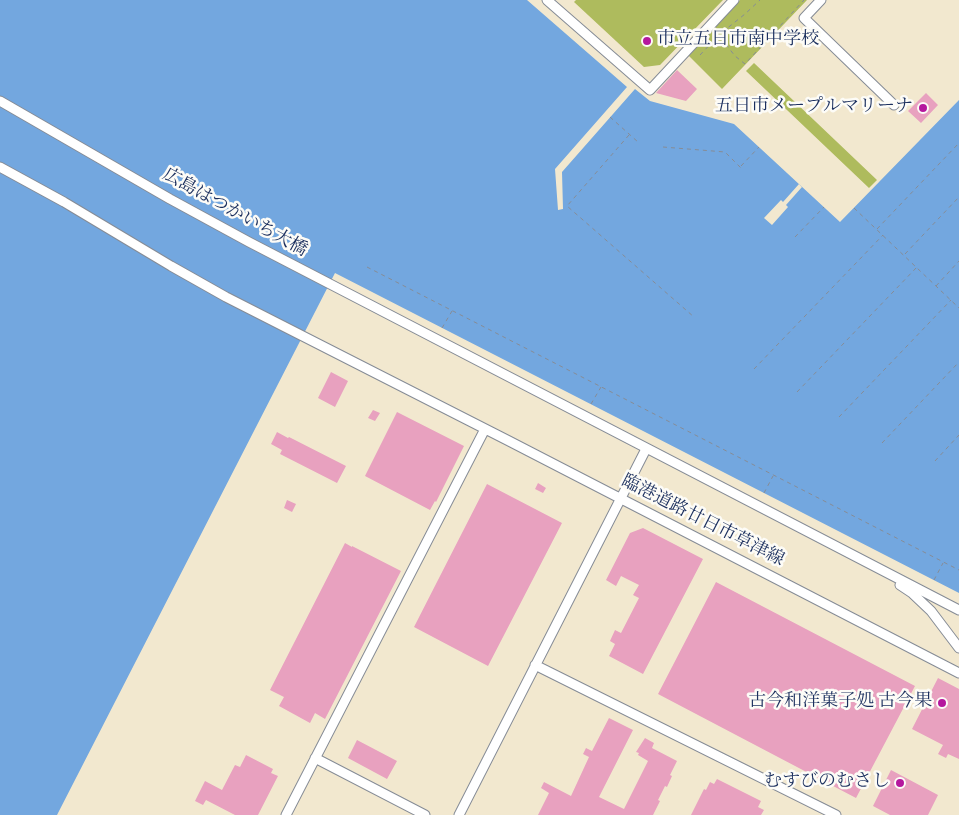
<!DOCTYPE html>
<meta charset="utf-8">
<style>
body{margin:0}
canvas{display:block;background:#f2e8cf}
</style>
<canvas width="959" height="815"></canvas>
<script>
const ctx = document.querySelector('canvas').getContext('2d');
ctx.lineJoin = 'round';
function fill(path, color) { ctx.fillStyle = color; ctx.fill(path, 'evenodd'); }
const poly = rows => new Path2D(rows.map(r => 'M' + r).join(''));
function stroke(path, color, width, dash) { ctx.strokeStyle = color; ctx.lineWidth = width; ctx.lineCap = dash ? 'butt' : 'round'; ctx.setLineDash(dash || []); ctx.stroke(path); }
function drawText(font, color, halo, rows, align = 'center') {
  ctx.font = font + ' "Sorts Mill Goudy","Noto Serif JP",serif'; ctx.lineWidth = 5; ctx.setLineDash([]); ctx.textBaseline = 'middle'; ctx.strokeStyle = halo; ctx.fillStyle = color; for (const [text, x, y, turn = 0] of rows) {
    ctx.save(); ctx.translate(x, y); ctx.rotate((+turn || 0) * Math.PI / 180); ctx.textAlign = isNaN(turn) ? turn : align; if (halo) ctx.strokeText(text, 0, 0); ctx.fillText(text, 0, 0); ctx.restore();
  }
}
fill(poly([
 [576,0,723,0,660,65,644,67,574,2],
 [740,0,807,0,722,89,688,55],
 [754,63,877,180,869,188,746,71]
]), '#aebb5d');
fill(poly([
 [0,0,527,0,627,87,555,169,558,210,563,209,562,172,635,89,650,101,734,124,840,222,959,100,959,593,335,273,57,815,0,815]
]), '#73a7df');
fill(poly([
 [799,184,802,187,786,205,788,207,772,225,764,218,781,200,783,202]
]), '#f2e8cf');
fill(poly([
 [677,70,697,89,686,101,656,93],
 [926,93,938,105,921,123,908,111],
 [331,372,348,381,335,407,318,398],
 [373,410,380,413,375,421,368,418],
 [397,412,464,446,436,502,435,501,430,510,365,476],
 [277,432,288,438,289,437,346,466,337,483,280,454,282,450,271,444],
 [538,483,546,488,543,493,535,489],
 [487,484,562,523,488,666,414,627],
 [287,500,296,504,292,512,284,508],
 [643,528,703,559,643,674,609,656,615,644,610,641,615,630,621,633,639,598,633,595,639,585,621,576,616,586,606,580,630,533],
 [345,543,352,547,352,546,401,571,325,719,315,713,310,723,279,706,284,697,270,690],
 [716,582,915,686,856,798,658,694],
 [938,678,959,689,959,759,948,754,946,758,938,754,943,745,912,729],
 [609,718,633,730,599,797,624,809,648,761,638,755,639,753,636,752,645,738,654,743,652,748,677,761,670,775,672,776,667,787,665,786,658,800,660,801,653,815,538,815,549,793,541,788,544,782,571,796,589,757,583,754,586,748,592,751],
 [357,740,397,761,387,779,348,758],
 [246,755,273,769,271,773,278,776,258,815,235,815,206,800,203,805,195,801,205,781,222,790,235,765,240,767],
 [891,770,938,795,928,815,890,815,873,806],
 [717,779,761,801,758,807,764,810,761,815,691,815,704,789,706,790,710,782,714,784]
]), '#e8a1bf');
const minor = poly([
 [547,0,650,90,734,0],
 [821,0,804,18,894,105],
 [0,101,170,199,249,242,959,610],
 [0,167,64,202,171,266,226,297,509,441,959,673],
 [900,585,912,593,931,611,959,648],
 [535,665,836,815],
 [315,758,425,815],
 [286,815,485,429],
 [459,815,646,449]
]);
stroke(minor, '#868c96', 11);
stroke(poly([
 [727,28,726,43,728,47,735,56,745,64,804,0],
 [700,55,720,34,745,14,760,0],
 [610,117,638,142],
 [629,135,567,206,694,317],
 [663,147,725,152,743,170],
 [741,166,759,147],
 [854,208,959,308],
 [877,229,959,143],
 [795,237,824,207],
 [905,254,959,197],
 [367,267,959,570],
 [936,286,959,261],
 [442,328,452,311],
 [754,369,883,235],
 [797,392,917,267],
 [591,404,601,387],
 [839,417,951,300],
 [882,443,959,362],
 [935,461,959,435],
 [764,493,773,476],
 [934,580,943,563]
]), '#868c96', 1, [4, 4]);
stroke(minor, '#fff', 9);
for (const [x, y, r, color] of [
 [647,41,5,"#b5179e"],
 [923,108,5,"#b5179e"],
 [942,703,5,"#b5179e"],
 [900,783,5,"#b5179e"]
]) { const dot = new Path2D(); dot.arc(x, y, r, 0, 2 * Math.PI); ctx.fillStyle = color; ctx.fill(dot); stroke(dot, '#fdfcf7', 2); }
drawText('18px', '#1b2f5e', '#fdfcf7', [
 ["市立五日市南中学校",657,41,"left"],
 ["五日市メープルマリーナ",913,108],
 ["古今和洋菓子処 古今果",932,703],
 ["むすびのむさし",890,783]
], 'right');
drawText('18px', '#1b2f5e', '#fdfcf7', [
 ["広島はつかいち大橋",234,214,29],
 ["臨港道路廿日市草津線",702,522,27]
]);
</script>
